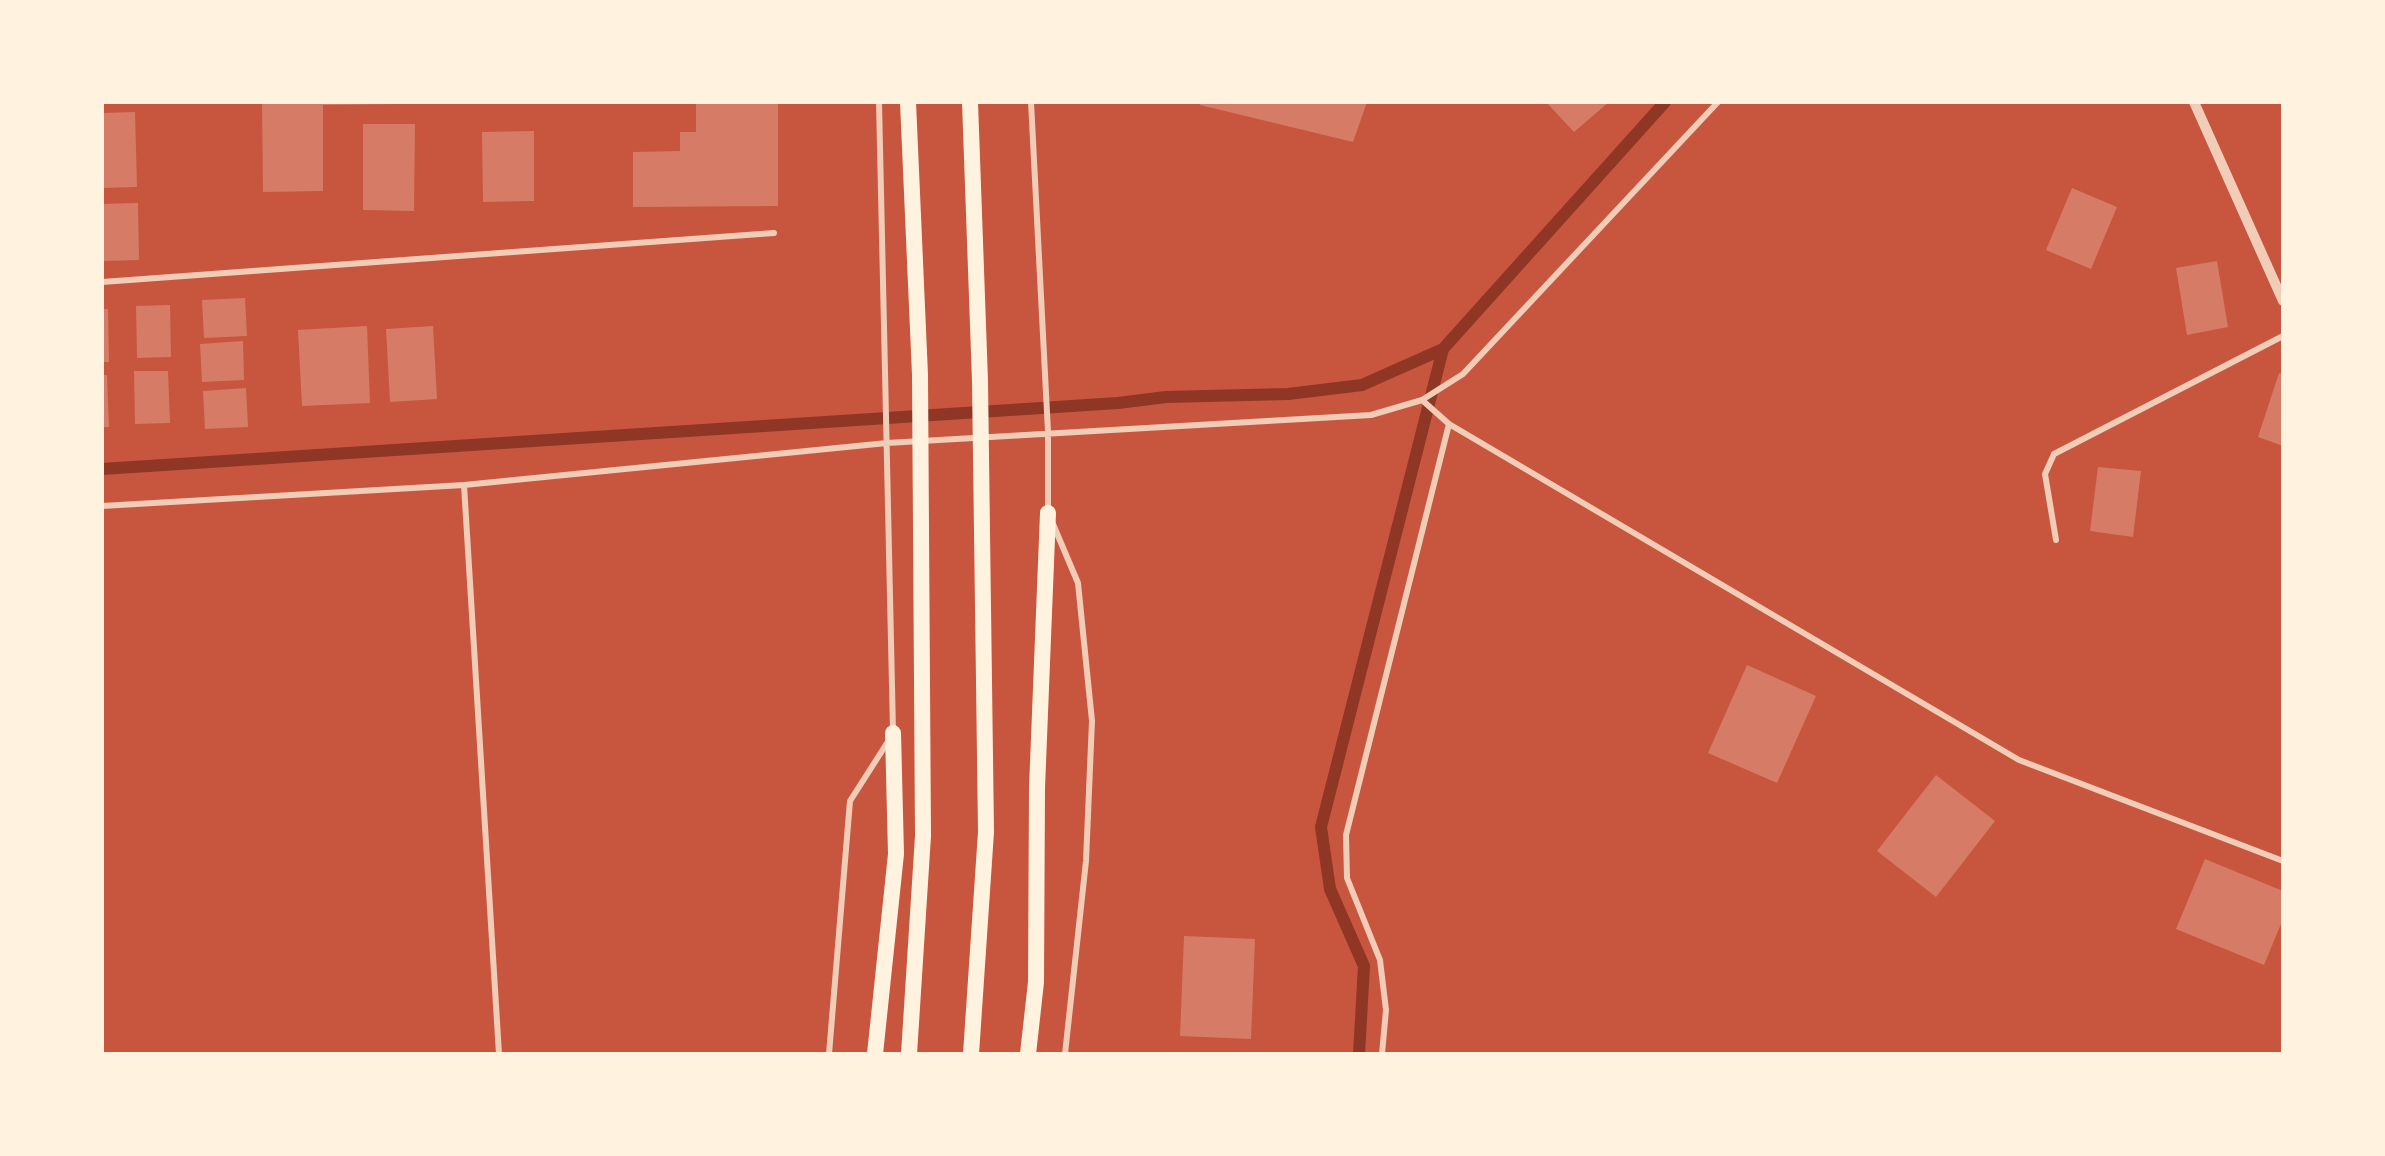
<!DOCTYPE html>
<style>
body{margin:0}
#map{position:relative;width:2385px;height:1156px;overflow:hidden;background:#c8553d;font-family:"Fira Sans",sans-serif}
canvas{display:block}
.frame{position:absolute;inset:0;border:104px solid #fff3e0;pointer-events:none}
</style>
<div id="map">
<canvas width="2385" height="1156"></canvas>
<div class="frame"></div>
</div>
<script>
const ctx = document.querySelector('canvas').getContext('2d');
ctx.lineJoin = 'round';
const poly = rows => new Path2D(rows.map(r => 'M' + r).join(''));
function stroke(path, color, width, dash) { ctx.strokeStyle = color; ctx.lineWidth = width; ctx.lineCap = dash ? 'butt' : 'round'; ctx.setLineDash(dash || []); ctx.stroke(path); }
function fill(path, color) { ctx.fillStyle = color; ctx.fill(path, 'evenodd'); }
stroke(poly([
 [102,469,1118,403,1166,397,1288,394,1362,385,1443,349,1665,102],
 [1359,1054,1364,966,1330,889,1321,827,1443,349]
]), '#8f3625', 12);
fill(poly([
 [262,102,402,102,402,104,323,105,323,191,263,192],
 [696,102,778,102,778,206,633,207,633,152,680,151,680,132,696,132],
 [1201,102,1367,102,1353,142,1200,105],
 [1546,102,1609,102,1574,132],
 [135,112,137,187,102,188,102,113],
 [363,124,415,124,414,211,363,210],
 [534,131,534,201,483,202,482,132],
 [2072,188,2117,207,2091,269,2046,250],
 [138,203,139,260,102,261,102,204],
 [2217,261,2228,327,2187,335,2176,268],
 [245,298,247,336,204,338,202,300],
 [170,305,171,357,137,358,136,306],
 [102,309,108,309,109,362,102,362],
 [367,326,370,403,302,406,298,330],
 [433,326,437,399,390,402,386,329],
 [243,341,244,380,202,382,200,344],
 [134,371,168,371,170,423,135,424],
 [2279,373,2283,374,2283,446,2258,437],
 [102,375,107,375,109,427,102,427],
 [246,388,248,427,205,429,203,391],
 [2098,467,2141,471,2133,537,2090,531],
 [1747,665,1816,696,1777,783,1708,753],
 [1936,775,1995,821,1936,897,1877,851],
 [2205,859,2283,891,2283,919,2264,965,2176,929],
 [1184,936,1255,939,1251,1039,1180,1036]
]), '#d67c66');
stroke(poly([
 [879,102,893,731],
 [1031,102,1048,432,1048,512],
 [102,282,774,233],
 [1422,400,1449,424,2019,760,2283,861],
 [464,485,499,1054],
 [102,506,464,485,887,443,1371,415,1422,400,1463,374,1718,102],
 [1053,524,1078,583,1092,721,1086,861,1065,1054],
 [2056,540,2045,474,2054,454,2283,336],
 [829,1054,850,801,889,740],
 [1382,1054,1386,1010,1380,960,1347,878,1346,835,1449,424]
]), '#f1ccb7', 6);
stroke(poly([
 [2194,102,2283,301]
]), '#f1ccb7', 10);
stroke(poly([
 [908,102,920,375,923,836,909,1054],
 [970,102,980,381,986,832,971,1054],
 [875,1054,896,854,893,733],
 [1028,1054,1036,982,1037,788,1048,513]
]), '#fff3e0', 16);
</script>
